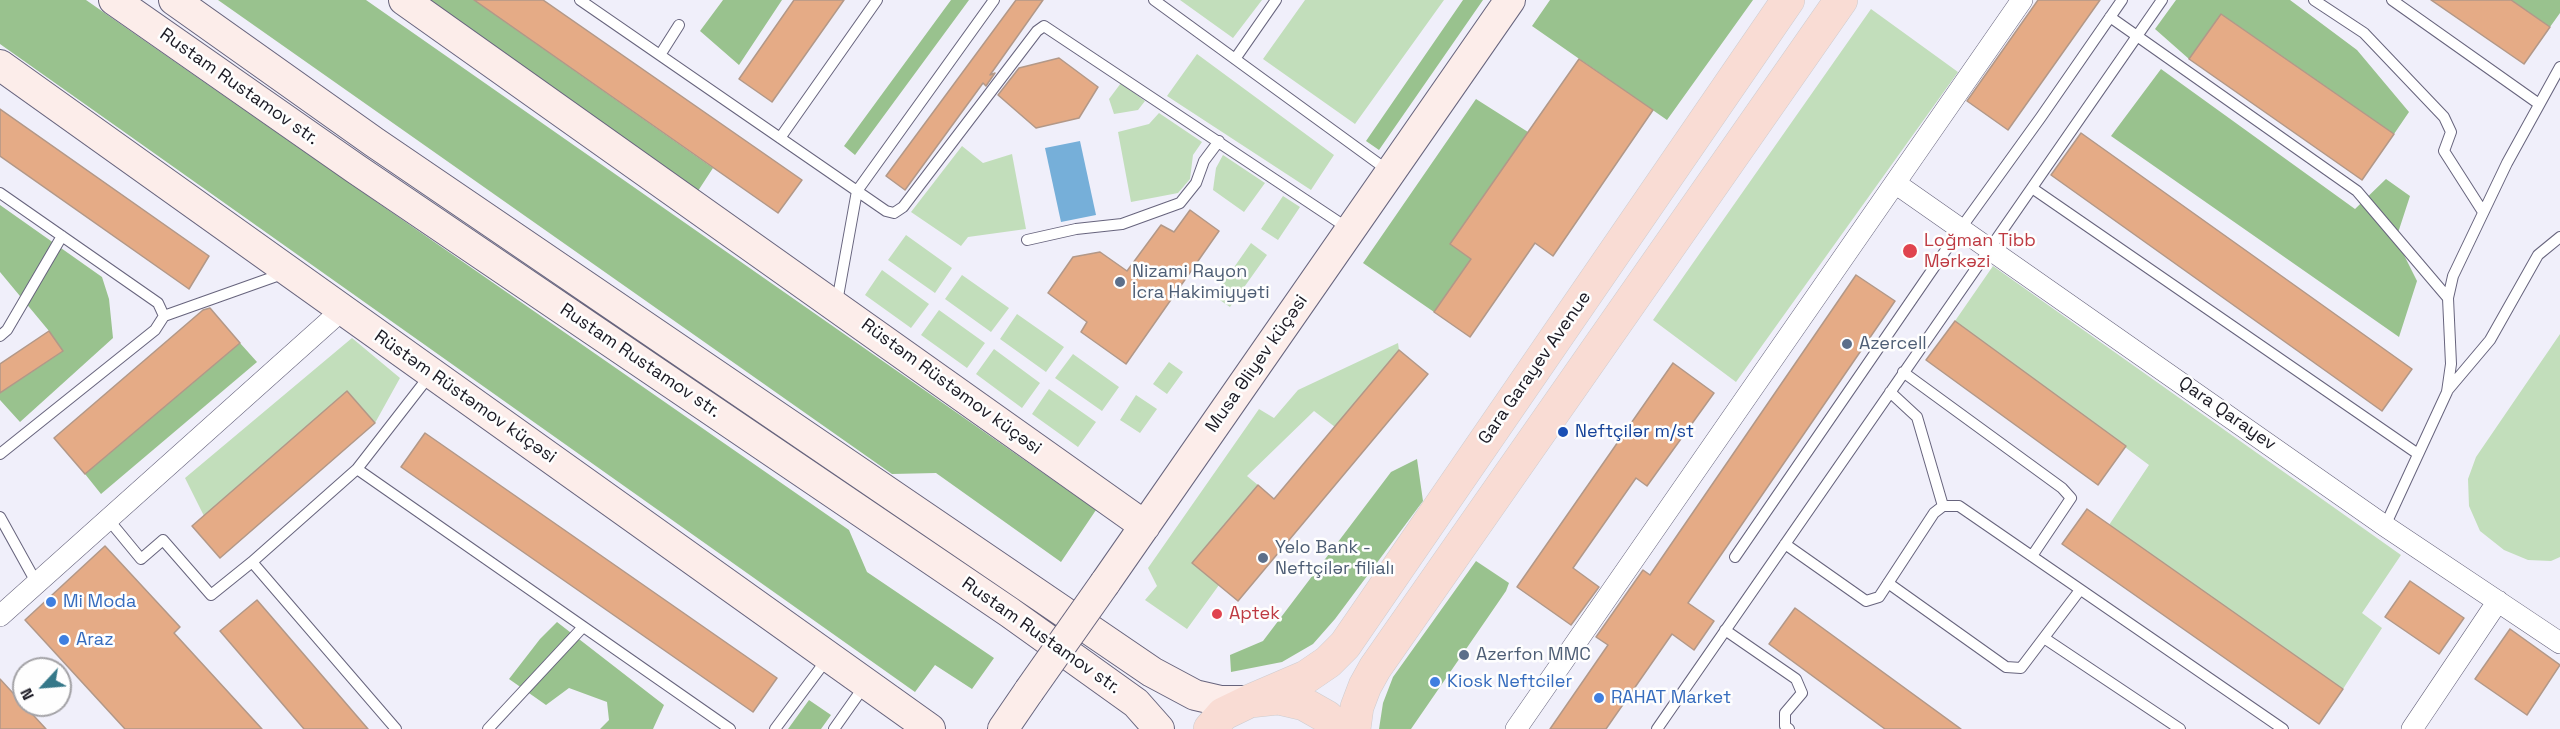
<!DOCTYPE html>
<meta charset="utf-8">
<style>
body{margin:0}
#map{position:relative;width:2560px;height:729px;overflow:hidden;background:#f0effa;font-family:"Space Grotesk",sans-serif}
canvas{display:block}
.north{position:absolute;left:12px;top:657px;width:60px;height:60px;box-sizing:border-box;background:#fefefe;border:2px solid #a3a2a6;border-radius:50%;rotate:244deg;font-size:16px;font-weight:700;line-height:24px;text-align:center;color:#1a1923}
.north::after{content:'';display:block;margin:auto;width:21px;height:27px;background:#357889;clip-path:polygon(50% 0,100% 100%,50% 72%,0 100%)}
</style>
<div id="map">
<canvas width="2560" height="729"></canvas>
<div class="north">N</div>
</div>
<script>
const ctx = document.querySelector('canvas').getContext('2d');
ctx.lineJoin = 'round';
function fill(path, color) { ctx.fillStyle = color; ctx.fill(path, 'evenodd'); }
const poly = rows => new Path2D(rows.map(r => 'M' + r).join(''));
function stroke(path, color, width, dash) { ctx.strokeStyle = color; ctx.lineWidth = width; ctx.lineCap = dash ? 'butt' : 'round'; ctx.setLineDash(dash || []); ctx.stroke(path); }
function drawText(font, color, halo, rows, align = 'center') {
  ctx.font = font + ' "Space Grotesk",sans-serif'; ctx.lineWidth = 5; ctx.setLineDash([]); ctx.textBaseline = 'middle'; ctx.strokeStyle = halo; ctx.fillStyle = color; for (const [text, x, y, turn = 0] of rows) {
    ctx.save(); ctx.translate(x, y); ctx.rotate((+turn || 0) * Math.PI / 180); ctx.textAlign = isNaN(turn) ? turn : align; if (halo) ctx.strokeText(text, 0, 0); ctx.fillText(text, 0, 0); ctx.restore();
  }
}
fill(poly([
 [1180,0,1262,0,1233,38],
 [1305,0,1444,0,1355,124,1263,59],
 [1871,9,1958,72,1736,382,1653,320],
 [1197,54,1334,155,1311,190,1167,96],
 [1121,83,1145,101,1138,110,1114,114,1109,99],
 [1159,113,1202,142,1193,155,1190,179,1178,193,1131,202,1118,132,1149,124],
 [962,146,983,163,1012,154,1026,229,968,237,961,246,911,212],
 [1223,155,1265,183,1244,212,1213,190,1216,168],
 [1283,196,1300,207,1278,240,1261,229],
 [906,235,952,268,935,293,888,260],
 [1251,243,1267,255,1230,307,1214,296],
 [1993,266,2401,555,2362,613,2382,628,2343,689,2109,525,2149,465,1955,321],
 [882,270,929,304,911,328,865,295],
 [962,275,1009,308,991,332,945,299],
 [939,310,985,343,967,368,921,335],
 [1017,314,1064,347,1046,372,1000,339],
 [2560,334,2560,557,2551,561,2528,560,2504,550,2480,531,2469,506,2468,479,2476,457],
 [352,338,400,378,375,423,204,516,185,478],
 [1398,343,1399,350,1335,427,1314,411,1247,476,1258,485,1193,562,1219,585,1187,629,1145,600,1157,586,1148,568,1259,409,1274,418,1298,390],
 [994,349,1040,383,1022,408,976,374],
 [1073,354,1119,387,1102,411,1055,378],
 [1169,362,1183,372,1167,394,1153,384],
 [1049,389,1096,422,1078,447,1032,414],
 [1136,395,1157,409,1140,433,1120,420]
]), '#c2debb');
fill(poly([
 [0,0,86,0,849,530,867,572,994,658,972,689,935,665,915,692,0,44],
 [218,0,366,0,1096,510,1061,562,936,473,892,474],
 [426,0,474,0,713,168,696,194],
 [723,0,782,0,739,65,700,31],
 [951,0,969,0,855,155,844,146],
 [1463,0,1483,0,1379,150,1366,141],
 [1550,0,1753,0,1667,120,1532,26],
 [2176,0,2290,0,2357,50,2409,112,2394,134,2221,14,2189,59,2155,29],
 [2511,0,2560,0,2560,13,2550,27],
 [2161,69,2355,209,2386,179,2410,196,2396,239,2417,281,2399,337,2111,136],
 [1476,99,1528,132,1451,244,1471,259,1434,312,1363,263],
 [0,205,102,277,109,299,113,338,20,422,0,400,0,393,63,351,49,331,0,272],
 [240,343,257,362,101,494,85,474],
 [1417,459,1423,501,1335,619,1313,644,1282,662,1231,672,1230,655,1263,641,1391,472],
 [1476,561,1509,583,1506,591,1411,729,1379,729,1383,703,1393,677],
 [557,622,664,705,653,729,600,729,609,720,607,702,569,688,546,705,509,679,540,639],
 [809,700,831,715,821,729,788,729]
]), '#99c28e');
fill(poly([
 [1080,141,1096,215,1061,222,1045,148]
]), '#76afd9');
const building = poly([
 [474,0,543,0,802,180,778,213,474,0],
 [794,0,844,0,772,102,739,79,794,0],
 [1016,0,1043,0,990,75,995,73,986,86,983,83,905,190,886,176,1016,0],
 [2038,0,2100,0,2008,130,1967,101,2038,0],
 [2431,0,2511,0,2550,27,2524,64,2431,0],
 [2221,14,2394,134,2362,180,2189,59,2221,14],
 [1059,58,1098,87,1079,118,1036,128,998,95,1019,68,1059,58],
 [1579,59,1653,110,1553,256,1535,243,1470,337,1434,312,1471,259,1450,244,1579,59],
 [0,109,209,256,189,289,0,156,0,109],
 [2081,133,2412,369,2382,411,2051,175,2081,133],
 [1190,210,1219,231,1126,364,1081,332,1087,322,1048,293,1073,257,1100,252,1127,271,1161,225,1174,232,1190,210],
 [1856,275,1895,301,1688,603,1714,621,1694,650,1672,634,1606,729,1550,729,1608,645,1596,637,1643,570,1650,575,1856,275],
 [210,308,240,343,85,474,54,438,203,310,210,308],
 [1955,321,2126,446,2098,485,1926,360,1955,321],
 [49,331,63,351,0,393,0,364,49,331],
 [1399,350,1428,374,1238,601,1192,563,1258,485,1274,499,1399,350],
 [1673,363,1714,393,1647,486,1636,478,1573,568,1599,587,1571,625,1517,587,1673,363],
 [347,391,375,423,220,558,192,526,347,391],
 [425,433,777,678,753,712,401,467,425,433],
 [2087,509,2343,689,2319,724,2062,544,2087,509],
 [105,546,180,627,174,633,262,729,125,729,25,620,105,546],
 [2410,581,2464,618,2439,654,2385,617,2410,581],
 [257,600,368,729,304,729,220,631,257,600],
 [1795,608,1961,729,1885,729,1769,644,1795,608],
 [2510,629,2560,665,2527,715,2475,679,2510,629],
 [0,679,46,729,0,729,0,679]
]);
fill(building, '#e5ab86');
stroke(building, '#b29888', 1.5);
const lane = poly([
 [580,0,886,211,894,213,903,207,1037,31,1044,26,1349,229],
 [1154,0,1390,172],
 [2314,0,2364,33,2444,117,2451,132,2444,151,2483,212],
 [2392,0,2539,104],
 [2110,17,2357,191,2448,298],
 [660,55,679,25],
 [1235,59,1276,0],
 [780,138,877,0],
 [2032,188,2418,454],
 [0,193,158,303,164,316,155,330,0,454],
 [1027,240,1076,229,1122,224,1180,203,1196,183,1204,161,1219,141],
 [837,302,857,191,994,0],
 [164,316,285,273],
 [0,336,7,330,62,236],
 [1903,372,2062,488,2071,498,2032,556],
 [2447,391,2490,340,2538,255,2560,237],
 [1890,392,1917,417,1943,506],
 [357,469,730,729],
 [0,517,36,582],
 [108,519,141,559,163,540,211,595,252,562],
 [2385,526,2447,392,2451,364,2448,298,2453,276,2507,163,2560,67],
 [1785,544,1866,601,1879,597,1934,513,1943,506,1959,506,2283,729],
 [1735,557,1961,228,2041,117,2122,0],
 [1888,583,2006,667,2021,668,2080,590],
 [1725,630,1796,679,1802,693,1785,713,1785,726,1789,729],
 [2044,638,2180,729],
 [396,729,252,562,357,469,430,375],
 [488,729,583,627],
 [775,729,827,659],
 [834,729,865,685],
 [1657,729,2162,0]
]);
const street = poly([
 [1895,183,2385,526,2560,643],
 [0,616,342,310],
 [1516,729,2022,0],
 [2412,729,2498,601]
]);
const secondary = poly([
 [114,0,356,169,1009,612,1136,703,1159,729],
 [174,0,374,142,1152,672,1195,695,1221,701,1250,701],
 [404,0,1145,526],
 [0,65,930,729],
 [1105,583,1510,0],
 [1003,729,1029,691]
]);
const primary = poly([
 [1250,701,1306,677,1328,662,1345,645,1788,0],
 [1210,729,1223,714,1250,701,1278,698,1304,704,1327,717,1337,729],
 [1354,729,1357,707,1365,686,1375,668,1841,0]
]);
stroke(lane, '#67647d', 12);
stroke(street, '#67647d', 22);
stroke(secondary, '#67647d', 32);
stroke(primary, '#cdcccf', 34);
stroke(lane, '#fff', 10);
stroke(street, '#fff', 21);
stroke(secondary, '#fcedea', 30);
stroke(primary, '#f9dcd4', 33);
const secondaryBridge = poly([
 [1029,691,1105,583]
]);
stroke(secondaryBridge, '#67647d', 32, []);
stroke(secondaryBridge, '#fcedea', 30);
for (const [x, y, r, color] of [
 [1910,251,8,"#e0444e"],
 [1120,282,6,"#5c6f8a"],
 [1847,344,6,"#5c6f8a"],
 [1563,432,6,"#1a4fb4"],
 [1263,558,6,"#5c6f8a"],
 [51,602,6,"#3f7fe0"],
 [1217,614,6,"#e0444e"],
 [64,640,6,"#3f7fe0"],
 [1464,655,6,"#5c6f8a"],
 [1435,682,6,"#3f7fe0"],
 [1599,698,6,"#3f7fe0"]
]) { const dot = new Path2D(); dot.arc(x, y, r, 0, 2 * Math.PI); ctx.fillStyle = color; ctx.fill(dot); stroke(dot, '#fefefe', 2); }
drawText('18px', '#1a1923', '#fefefe', [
 ["Rustam Rustamov str.",239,87,35],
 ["Rustam Rustamov str.",640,361,34],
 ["Musa Əliyev küçəsi",1257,364,-55],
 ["Gara Garayev Avenue",1535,368,-55],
 ["Rüstəm Rüstəmov küçəsi",951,387,36],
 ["Rüstəm Rüstəmov küçəsi",465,397,35],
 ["Qara Qarayev",2227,414,35],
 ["Rustam Rustamov str.",1041,636,35]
]);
drawText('18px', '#be3a42', '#fefefe', [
 ["Loğman Tibb",1924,241],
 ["Mərkəzi",1924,262],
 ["Aptek",1229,614]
], 'left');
drawText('18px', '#4e5e75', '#fefefe', [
 ["Nizami Rayon",1132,272],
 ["İcra Hakimiyyəti",1132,293],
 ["Azercell",1859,344],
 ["Yelo Bank -",1275,548],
 ["Neftçilər filialı",1275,569],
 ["Azerfon MMC",1476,655]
], 'left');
drawText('18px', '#164399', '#fefefe', [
 ["Neftçilər m/st",1575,432]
], 'left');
drawText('18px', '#366cbe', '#fefefe', [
 ["Mi Moda",63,602],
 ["Araz",76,640],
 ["Kiosk Neftciler",1447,682],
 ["RAHAT Market",1611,698]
], 'left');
</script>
